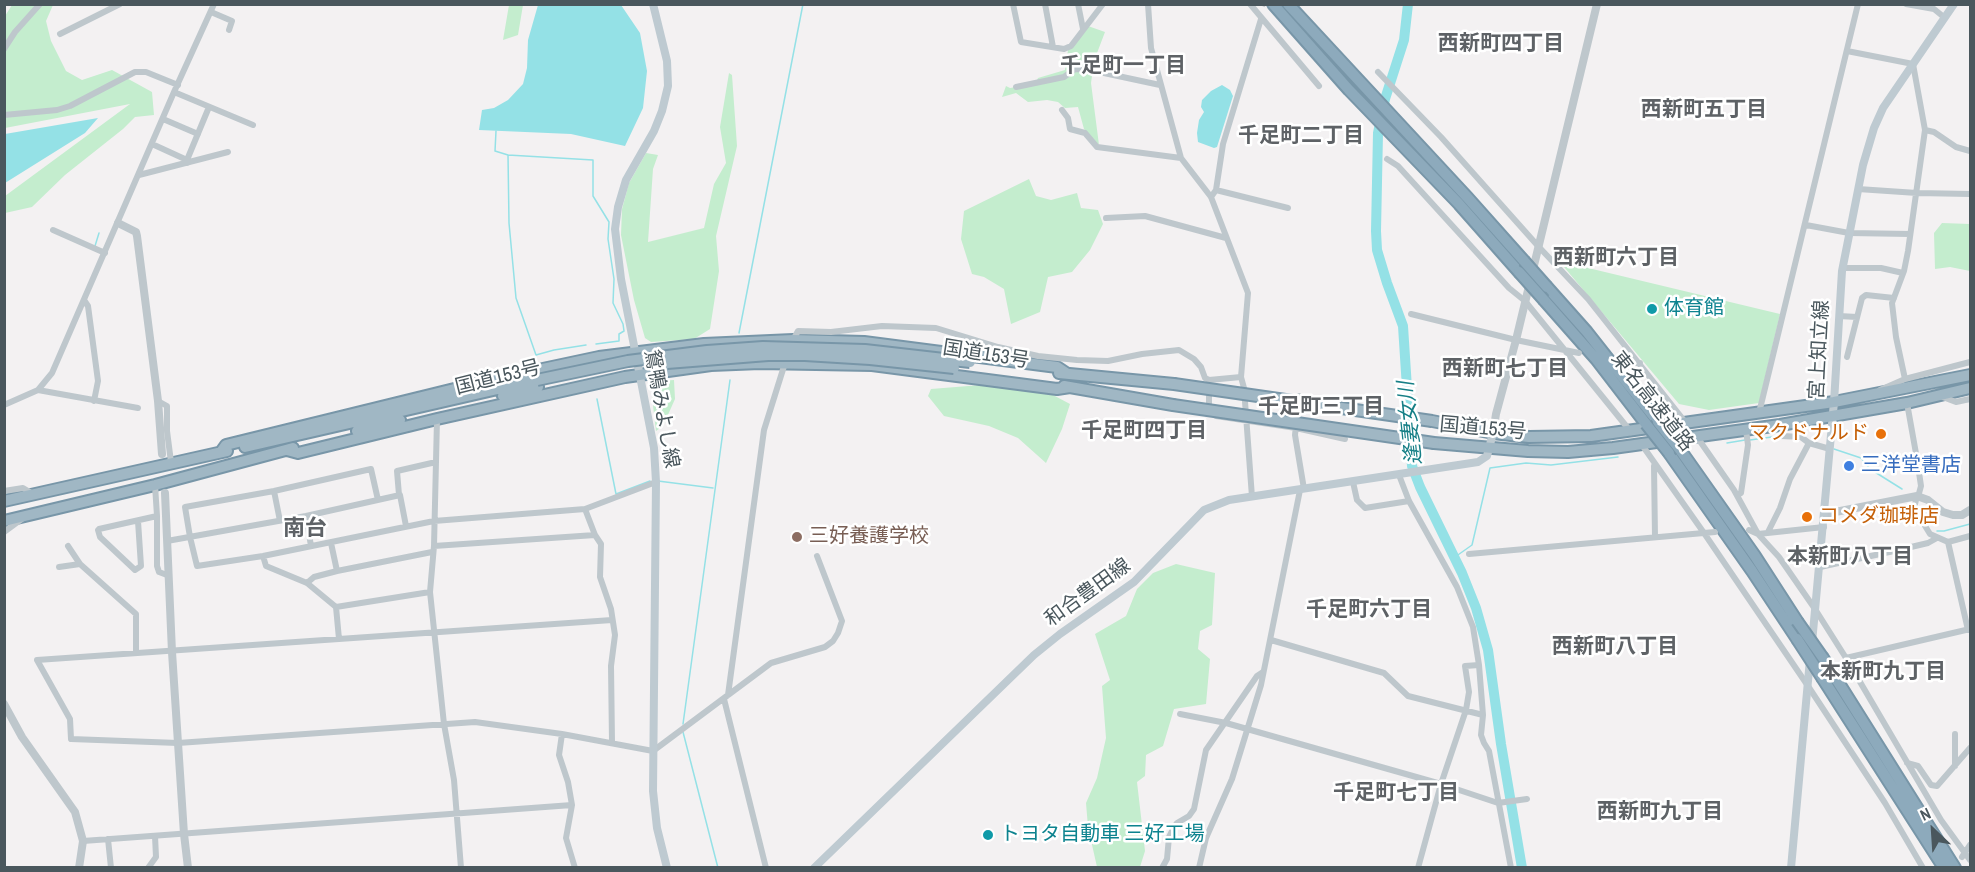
<!DOCTYPE html>
<meta charset="utf-8">
<style>
body{margin:0}
#map{position:relative;width:1975px;height:872px;overflow:hidden;background:#f3f1f2;font-family:"Archivo Narrow",sans-serif}
canvas{display:block}
.frame{position:absolute;inset:0;border:6px solid #4a575d;pointer-events:none}
.north{position:absolute;left:1903px;top:800px;width:60px;height:60px;-webkit-text-stroke:4px #fff;paint-order:stroke;rotate:335deg;font-size:16px;font-weight:700;line-height:24px;text-align:center;color:#4a575d}
.north::after{content:'';display:block;margin:auto;width:21px;height:27px;background:#4a575d;clip-path:polygon(50% 0,100% 100%,50% 72%,0 100%)}
</style>
<div id="map">
<canvas width="1975" height="872"></canvas>
<div class="frame"></div>
<div class="north">N</div>
</div>
<script>
const ctx = document.querySelector('canvas').getContext('2d');
ctx.lineJoin = 'round';
function fill(path, color) { ctx.fillStyle = color; ctx.fill(path, 'evenodd'); }
const poly = rows => new Path2D(rows.map(r => 'M' + r).join(''));
function stroke(path, color, width, dash) { ctx.strokeStyle = color; ctx.lineWidth = width; ctx.lineCap = dash ? 'butt' : 'round'; ctx.setLineDash(dash || []); ctx.stroke(path); }
function drawText(font, color, halo, rows, align = 'center') {
  ctx.font = font + ' "Archivo Narrow","Noto Sans JP",sans-serif'; ctx.lineWidth = 5; ctx.setLineDash([]); ctx.textBaseline = 'middle'; ctx.strokeStyle = halo; ctx.fillStyle = color; for (const [text, x, y, turn = 0] of rows) {
    ctx.save(); ctx.translate(x, y); ctx.rotate((+turn || 0) * Math.PI / 180); ctx.textAlign = isNaN(turn) ? turn : align; if (halo) ctx.strokeText(text, 0, 0); ctx.fillText(text, 0, 0); ctx.restore();
  }
}
fill(poly([
 [12,5,53,5,46,21,51,41,66,71,82,80,112,70,152,92,154,115,135,117,123,129,65,175,32,207,5,213,5,196,130,104,5,128,5,16],
 [504,5,523,5,518,35,503,40,509,5],
 [1088,26,1105,32,1094,61,1091,83,1099,145,1084,129,1078,107,1065,108,1058,102,1047,100,1028,102,1016,93,1002,97,1006,86,1010,88,1035,84,1038,78,1065,70,1068,50],
 [729,73,732,75,737,146,716,236,719,271,710,329,694,339,651,342,645,338,634,300,621,235,622,209,629,183,646,153,658,155,653,169,648,242,704,228,714,184,726,163,720,127],
 [1029,179,1036,196,1051,200,1077,193,1081,208,1098,210,1103,224,1090,250,1072,272,1048,277,1040,312,1011,324,1004,289,984,277,972,274,961,239,964,211],
 [1942,223,1970,224,1970,271,1950,267,1935,269,1934,233],
 [1559,261,1780,314,1759,403,1709,410,1679,404],
 [674,380,675,399,663,426,656,431,652,397,653,389,660,381],
 [981,385,1053,395,1070,404,1062,429,1046,463,1018,438,989,426,944,416,928,396,931,389],
 [1176,564,1215,573,1212,625,1200,631,1198,649,1210,659,1206,704,1174,709,1163,746,1146,755,1145,776,1137,782,1145,851,1140,867,1097,867,1088,827,1086,803,1097,778,1106,738,1102,686,1110,680,1095,634,1126,616,1137,589,1153,573]
]), '#c4edce');
fill(poly([
 [538,5,621,5,640,33,647,71,643,108,625,146,571,134,479,130,482,110,494,108,508,100,523,84,527,68,528,40],
 [1222,85,1230,90,1233,96,1217,147,1214,148,1198,142,1197,133,1199,120,1204,112,1201,107,1202,100,1211,91],
 [98,118,85,133,5,183,5,134]
]), '#94e1e6');
stroke(poly([
 [496,131,495,151,508,155,509,223,516,298,536,355,554,350,586,345],
 [508,155,593,160,593,196,609,222,608,239,614,279,613,303,623,324,624,331,619,334,619,341,596,344],
 [95,246,99,233],
 [739,333,803,4],
 [597,399,616,494,650,481],
 [1750,440,1779,436],
 [1727,443,1745,440],
 [1834,449,1861,458,1870,469,1902,489],
 [658,481,713,488],
 [1937,531,1944,531,1970,524],
 [1455,557,1472,545,1490,468,1526,463,1551,465,1618,457],
 [683,724,730,380],
 [683,732,718,868]
]), '#94e1e6', 1.5);
stroke(poly([
 [1408,4,1404,40,1385,99,1378,133,1376,231,1377,250,1387,283,1403,326,1412,466,1420,487,1462,573,1476,608,1488,650,1501,744,1522,868]
]), '#94e1e6', 10);
stroke(poly([
 [1262,6,1263,4]
]), '#c9cacd', 6, [6, 3]);
const trunk = poly([
 [1059,373,1174,384],
 [1064,386,1173,405],
 [503,396,538,387],
 [1432,421,1493,433,1529,437,1591,436,1834,402,1970,375],
 [357,431,400,420],
 [1434,443,1528,451,1568,452,1613,448,1780,425,1907,403,1970,388],
 [245,447,537,380],
 [287,450,298,453,437,419,625,377,711,365,760,363,872,365,1057,389,1070,387],
 [221,452,226,445,491,380,599,357,704,344,793,340,864,342,1057,367,1066,373],
 [4,501,227,451],
 [4,521,155,485,293,448]
]);
const motorway = poly([
 [1273,4,1349,90,1459,204,1519,272],
 [1288,4,1467,197,1524,261],
 [1547,287,1587,332,1658,422],
 [1544,300,1596,359,1646,424],
 [1681,451,1755,556,1797,621],
 [1669,453,1752,571,1797,639],
 [1823,658,1955,868],
 [1823,679,1944,868]
]);
stroke(trunk, '#7896a8', 14);
stroke(motorway, '#7896a8', 14);
stroke(poly([
 [1013,4,1021,42,1064,49,1071,46,1103,4],
 [1045,4,1053,47],
 [1078,4,1083,29],
 [1148,4,1151,48,1181,158,1211,197,1248,293,1241,377,1244,388,1252,497],
 [1250,4,1319,86],
 [1906,4,1934,9,1945,18],
 [211,12,232,21,229,30],
 [60,34,120,4],
 [4,49,15,32,40,4],
 [1847,51,1913,64,1925,130,1908,251,1904,271,1892,303,1896,337,1905,379],
 [1378,72,1441,137,1538,246,1588,299,1686,423],
 [1016,87,1064,77,1075,69,1090,70,1160,85],
 [174,92,253,125],
 [1062,110,1068,118,1070,129,1085,133,1097,147,1181,158],
 [4,115,57,110,70,106,135,72,146,72,178,85],
 [163,119,198,134],
 [1925,130,1934,132,1956,147,1970,151],
 [152,144,187,160,187,163],
 [1387,159,1398,166,1509,288,1525,301,1631,432],
 [187,160,209,107],
 [139,175,228,152],
 [1858,189,1917,193,1970,194],
 [1216,190,1288,208],
 [1211,197,1216,190,1223,144,1261,19],
 [1106,218,1145,216,1226,238],
 [1806,225,1849,233,1910,234],
 [53,230,105,253],
 [1842,268,1881,268,1903,273],
 [84,300,88,306,98,381,94,401],
 [1411,314,1516,340,1579,353],
 [1839,316,1857,317],
 [792,342,798,331,831,332,882,326,936,328,998,347,1038,356,1077,360,1108,361,1142,354,1179,350,1194,359,1201,367,1205,378,1209,380,1241,377],
 [1847,357,1862,298,1866,295,1894,298],
 [1626,363,1640,363],
 [38,390,138,408],
 [1880,390,1905,379,1970,362],
 [1299,396,1295,435,1304,489],
 [1940,396,1956,402,1970,399],
 [158,401,167,406,167,431,171,462],
 [1907,403,1917,459,1921,486,1918,497],
 [4,405,38,390,52,373,174,92,214,4],
 [1209,412,1209,389],
 [1759,413,1858,4],
 [1216,416,1296,428,1345,439],
 [437,419,434,546,430,592,444,724,454,780,461,868],
 [1782,436,1801,437,1809,443,1830,449],
 [1697,437,1734,490,1758,534,1779,557,1815,609,1846,658,1941,820,1970,860],
 [1642,445,1704,533,1808,686,1885,803,1923,868],
 [1654,466,1655,537],
 [1399,475,1409,501,1457,587,1473,627,1479,665,1483,715,1481,735,1484,743,1489,751,1511,868],
 [1353,482,1357,500,1365,508,1409,501],
 [155,485,157,516,157,566,159,572,167,575],
 [4,491,23,488,33,494],
 [274,491,280,521],
 [399,495,397,471,436,462],
 [1737,495,1741,493,1748,445,1746,430],
 [1917,496,1914,508,1930,534,1948,542,1970,536],
 [378,500,371,469,274,491,185,507,190,537,197,566,263,556,434,521,585,509,656,482],
 [585,509,595,535,601,544,600,577,611,609,615,635,611,666,612,742],
 [306,516,311,546],
 [138,521,141,566,135,570,100,537,98,530,99,529,157,516],
 [1749,530,1758,534,1824,527],
 [4,532,23,518],
 [1768,532,1780,508,1790,479,1809,443],
 [167,541,306,516,400,495,406,526],
 [1948,542,1968,630],
 [331,543,337,571],
 [68,546,80,564,136,614,136,653],
 [434,546,595,535],
 [1469,554,1715,532],
 [263,556,266,566,307,583,336,607,339,639],
 [59,567,80,564],
 [1820,567,1894,551,1928,543,1937,538],
 [307,583,314,577,337,571,432,552],
 [336,607,430,592],
 [612,620,37,660,70,719,71,739,178,743,475,722,562,734,653,751,771,663,825,647,833,641,838,633,842,621,817,556],
 [1271,640,1384,673,1408,696,1483,715],
 [1846,658,1970,629],
 [728,695,764,430,785,363],
 [724,699,766,868],
 [1180,714,1226,723,1441,784,1498,803,1527,799],
 [562,734,559,755,568,782,572,805,566,838,575,868],
 [1907,763,1918,766,1931,785,1937,786,1970,748],
 [1955,766,1955,734],
 [108,839,111,868],
 [83,841,572,805],
 [1962,857,1970,845],
 [148,868,156,857,155,836],
 [1162,868,1167,859,1169,837,1173,829,1177,823,1189,816,1194,809,1206,750,1257,676,1263,672],
 [1199,868,1206,838,1232,779,1261,685,1300,490],
 [1418,868,1441,784,1466,710,1469,692,1465,666,1479,665]
]), '#bec7cc', 6);
stroke(poly([
 [118,223,136,232,137,236,158,401,162,454],
 [1493,433,1496,414,1516,340,1597,4],
 [165,493,172,652,184,834,188,868],
 [1825,514,1917,496,1928,500,1943,512,1953,515,1962,515,1970,510],
 [4,704,22,737,75,812,83,841,79,868]
]), '#bec7cc', 8);
stroke(poly([
 [653,4,667,61,668,86,662,111,654,131,626,180,618,207,615,229,621,279,654,448,656,482,653,791,657,828,667,868],
 [1812,643,1834,402,1842,271,1863,165,1874,128,1883,108,1954,4],
 [814,868,1034,655,1060,634,1134,582,1204,510,1229,500,1478,462,1487,456,1493,433],
 [1791,868,1810,659]
]), '#becad1', 8);
stroke(trunk, '#a0b7c4', 10);
stroke(motorway, '#8daabc', 10);
const trunkBridge = poly([
 [667,363,768,355,805,355,870,359,954,368],
 [537,380,628,361,707,351,763,347,865,350,970,362],
 [1174,384,1432,421],
 [1173,405,1434,443]
]);
const motorwayBridge = poly([
 [1524,261,1547,287],
 [1519,272,1544,300],
 [1658,422,1681,451],
 [1646,424,1669,453],
 [1797,621,1823,658],
 [1797,639,1823,679]
]);
stroke(trunkBridge, '#7896a8', 14, []);
stroke(motorwayBridge, '#7896a8', 14, []);
stroke(trunkBridge, '#a0b7c4', 10);
stroke(motorwayBridge, '#8daabc', 10);
for (const [x, y, r, color] of [
 [1652,309,6,"#0f9aa8"],
 [1881,434,6,"#e8710a"],
 [1849,466,6,"#3f7fe0"],
 [1807,517,6,"#e8710a"],
 [797,537,6,"#8d6e63"],
 [988,835,6,"#0f9aa8"]
]) { const dot = new Path2D(); dot.arc(x, y, r, 0, 2 * Math.PI); ctx.fillStyle = color; ctx.fill(dot); stroke(dot, '#fff', 2); }
drawText('20px', '#0d838f', '#fff', [
 ["体育館",1664,309],
 ["トヨタ自動車 三好工場",1000,835]
], 'left');
drawText('20px', '#4a575d', '#fff', [
 ["宮上知立線",1820,350,-87],
 ["国道153号",986,355,9],
 ["国道153号",498,378,-14],
 ["東名高速道路",1652,402,52],
 ["鴛鴨みよし線",661,409,80],
 ["国道153号",1483,429,5],
 ["和合豊田線",1088,593,-36]
]);
drawText('20px', '#c56008', '#fff', [
 ["マクドナルド",1869,434],
 ["コメダ珈琲店",1819,517,"left"]
], 'right');
drawText('20px', '#366cbe', '#fff', [
 ["三洋堂書店",1861,466]
], 'left');
drawText('20px', '#785e54', '#fff', [
 ["三好養護学校",809,537]
], 'left');
drawText('bold 21px', '#5e6266', '#fff', [
 ["西新町四丁目",1501,44],
 ["千足町一丁目",1123,66],
 ["西新町五丁目",1704,110],
 ["千足町二丁目",1301,136],
 ["西新町六丁目",1616,258],
 ["西新町七丁目",1505,369],
 ["千足町三丁目",1321,407],
 ["千足町四丁目",1144,431],
 ["本新町八丁目",1850,557],
 ["千足町六丁目",1369,610],
 ["西新町八丁目",1615,647],
 ["本新町九丁目",1883,672],
 ["千足町七丁目",1396,793],
 ["西新町九丁目",1660,812]
]);
drawText('italic 21px', '#167f86', '#fff', [
 ["逢妻女川",1411,423,-96]
]);
drawText('bold 22px', '#5e6266', '#fff', [
 ["南台",305,529]
]);
</script>
